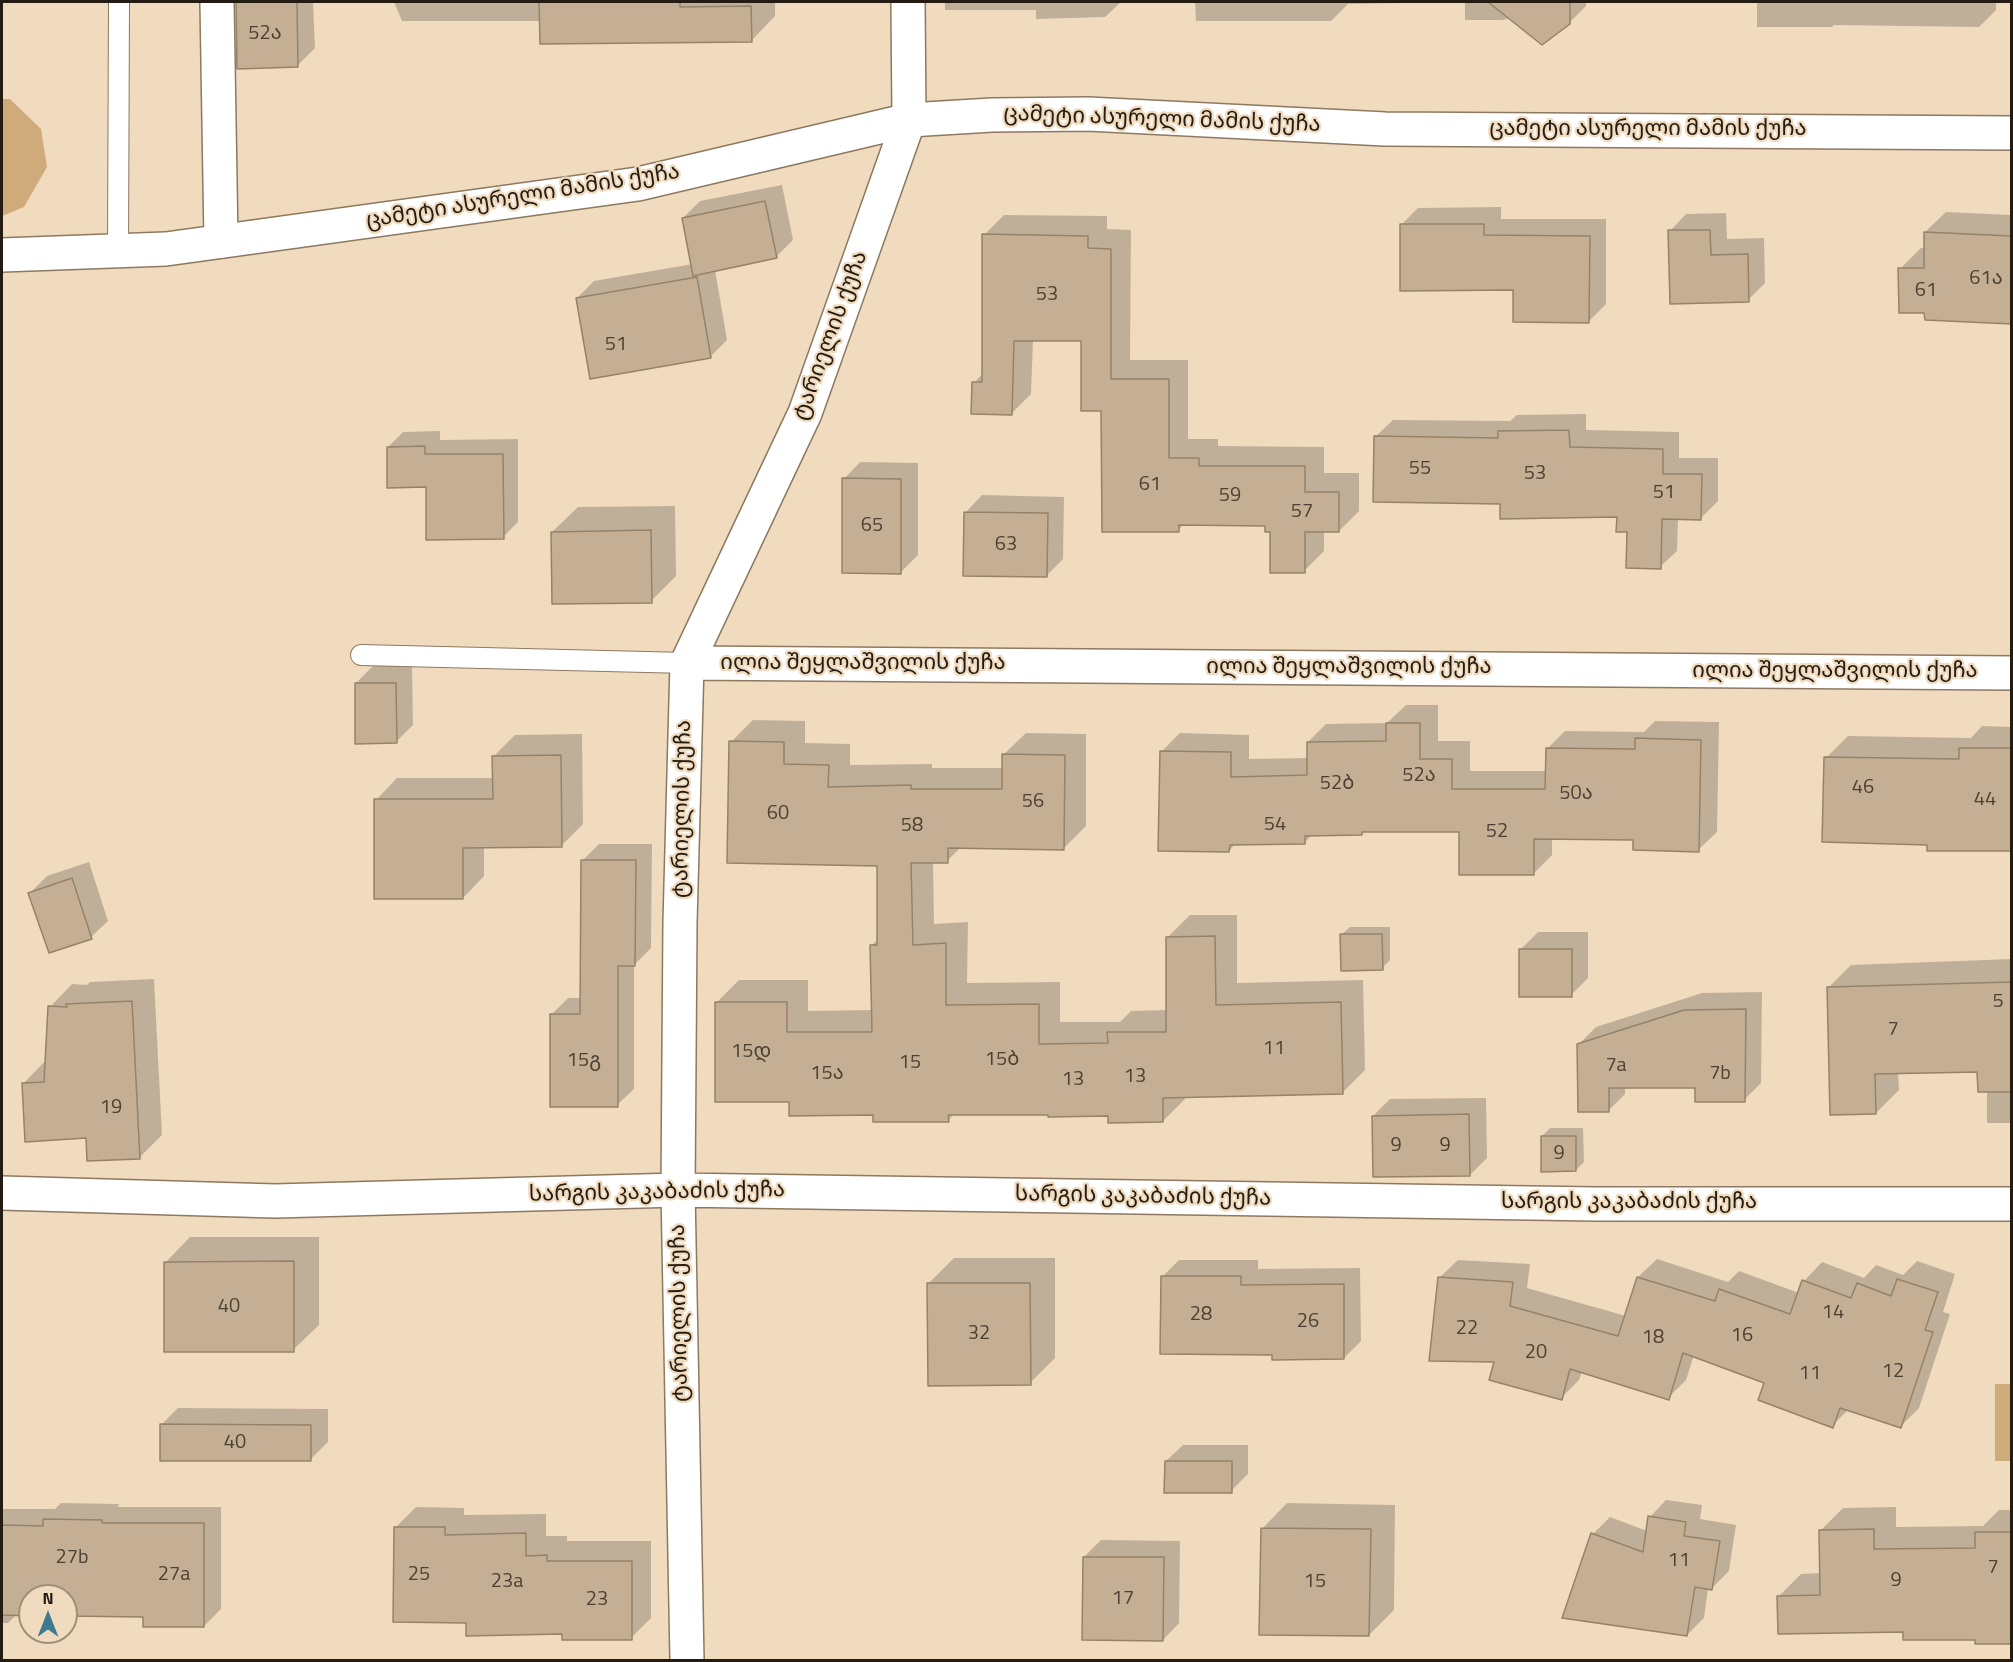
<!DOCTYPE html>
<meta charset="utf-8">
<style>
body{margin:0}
#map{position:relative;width:2013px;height:1662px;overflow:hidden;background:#f1dbbf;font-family:"Titillium Web",sans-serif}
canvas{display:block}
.frame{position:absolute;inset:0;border:3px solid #241c12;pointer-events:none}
.north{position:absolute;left:18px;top:1584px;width:60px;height:60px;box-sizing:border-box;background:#f1dbbf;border:2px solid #9f8f7a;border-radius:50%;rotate:0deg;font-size:16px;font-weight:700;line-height:24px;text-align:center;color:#241c12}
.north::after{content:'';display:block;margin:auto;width:21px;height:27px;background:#3c7a90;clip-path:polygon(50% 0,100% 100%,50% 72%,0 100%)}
</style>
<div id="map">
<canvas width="2013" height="1662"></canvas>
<div class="frame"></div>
<div class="north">N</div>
</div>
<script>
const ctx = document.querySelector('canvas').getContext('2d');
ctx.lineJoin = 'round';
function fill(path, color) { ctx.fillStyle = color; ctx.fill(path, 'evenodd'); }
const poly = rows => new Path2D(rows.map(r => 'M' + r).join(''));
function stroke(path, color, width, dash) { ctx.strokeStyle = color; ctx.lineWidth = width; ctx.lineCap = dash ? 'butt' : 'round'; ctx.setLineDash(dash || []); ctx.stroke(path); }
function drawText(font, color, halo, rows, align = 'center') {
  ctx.font = font + ' "Titillium Web","Noto Sans Georgian",sans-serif'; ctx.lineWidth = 4.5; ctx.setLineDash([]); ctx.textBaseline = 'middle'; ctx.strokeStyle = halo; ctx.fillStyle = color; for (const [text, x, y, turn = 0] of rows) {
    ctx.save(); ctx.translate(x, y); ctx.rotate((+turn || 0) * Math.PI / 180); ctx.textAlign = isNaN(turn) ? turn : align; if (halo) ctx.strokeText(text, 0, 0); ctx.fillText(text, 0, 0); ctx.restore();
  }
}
fill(poly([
 [2,99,10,99,41,129,47,167,24,207,2,216],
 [1995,1384,2011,1384,2011,1461,1995,1461]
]), '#cfaa7b');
fill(poly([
 [237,2,313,2,315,48,298,65,238,67],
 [394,2,775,2,775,16,751,41,541,21,402,21],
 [945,2,1121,2,1105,17,1036,19,1036,10,945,10],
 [1195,2,1402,2,1401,3,1348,4,1331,21,1196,21],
 [1465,2,1586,2,1586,6,1569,23,1511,18,1503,20,1465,20],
 [1757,2,1996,2,1996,10,1979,27,1834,25,1832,27,1757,27],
 [782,185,793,240,776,257,715,270,727,340,710,357,577,298,594,281,693,264,683,218,700,201],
 [1501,207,1501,219,1606,219,1606,304,1589,321,1515,288,1401,225,1418,208],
 [1946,212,2012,215,2012,323,1926,311,1900,269,1921,248,1925,248,1925,232],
 [1726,213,1727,239,1764,238,1765,283,1748,300,1670,231,1686,214],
 [1004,215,1107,216,1107,229,1131,230,1130,360,1188,360,1188,439,1218,439,1218,446,1324,447,1324,473,1359,473,1359,511,1339,531,1324,531,1324,551,1304,571,1267,525,1184,524,1178,530,1103,410,1082,340,1033,340,1031,394,1011,414,974,383,983,373,984,235],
 [1586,414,1586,430,1679,432,1679,458,1718,458,1718,501,1701,518,1678,518,1677,551,1660,567,1628,531,1618,515,1501,502,1376,436,1393,420,1510,421,1517,415],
 [440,431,440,440,518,439,518,522,503,537,427,486,388,447,403,432],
 [860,462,918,463,918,555,901,572,844,479],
 [982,495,1064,497,1063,559,1047,575,966,512],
 [675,506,676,576,651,601,552,532,578,507],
 [373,666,412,666,413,725,396,742,356,683],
 [1406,705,1438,705,1438,741,1470,741,1470,771,1547,771,1547,749,1565,731,1644,732,1655,721,1719,722,1717,832,1698,850,1635,838,1552,837,1552,855,1534,873,1461,831,1364,831,1362,833,1313,834,1304,843,1236,843,1229,851,1161,752,1180,733,1249,735,1249,759,1308,758,1308,742,1326,724,1387,723],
 [753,720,805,721,805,743,850,744,850,765,932,764,932,768,1003,768,1003,755,1026,733,1086,734,1086,826,1064,848,961,847,947,861,933,861,934,924,968,922,967,983,1060,982,1060,1022,1120,1022,1131,1011,1168,1010,1168,937,1190,915,1237,915,1237,983,1363,980,1365,1070,1343,1092,1185,1096,1185,1099,1163,1121,1110,1115,955,1113,948,1121,875,1113,717,1002,739,980,808,980,808,1011,873,1010,872,945,879,938,878,864,731,742],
 [1982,726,2012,727,2012,850,1929,844,1826,758,1848,736,1971,738],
 [582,734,583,824,562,845,484,846,484,876,463,898,376,800,397,778,494,778,494,756,515,735],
 [599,844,652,844,651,948,634,965,634,1089,617,1105,551,1015,568,998,582,998,582,861],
 [89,862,108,921,91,937,30,893,47,876],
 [1350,927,1390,927,1390,960,1382,968,1341,935],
 [1538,932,1588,932,1588,978,1571,995,1521,949],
 [2012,959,2012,1123,1987,1123,1987,1090,1978,1070,1898,1072,1899,1090,1876,1113,1828,988,1851,965],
 [154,979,162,1135,140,1157,87,1136,23,1084,45,1061,50,1007,72,984,87,985,90,982],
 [1762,992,1761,1083,1744,1100,1696,1087,1625,1087,1625,1094,1608,1111,1579,1044,1596,1027,1702,993],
 [1486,1098,1487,1158,1470,1175,1373,1116,1390,1099],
 [1550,1128,1583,1128,1584,1162,1576,1170,1542,1136],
 [190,1237,319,1237,319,1325,293,1350,165,1263],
 [954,1258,1055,1258,1055,1358,1030,1383,929,1283],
 [1657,1259,1728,1282,1739,1271,1799,1293,1804,1281,1822,1262,1864,1278,1876,1265,1903,1275,1917,1261,1955,1274,1943,1312,1950,1314,1919,1408,1901,1426,1849,1409,1832,1426,1766,1382,1694,1355,1686,1380,1668,1398,1582,1371,1579,1380,1561,1398,1496,1360,1439,1278,1458,1260,1530,1264,1527,1288,1626,1316,1638,1277],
 [1179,1260,1258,1260,1258,1269,1360,1268,1361,1341,1344,1358,1274,1353,1162,1277],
 [178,1408,328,1409,328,1442,311,1459,161,1425],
 [1183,1445,1248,1445,1248,1474,1231,1491,1166,1461],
 [1666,1500,1702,1505,1700,1519,1736,1525,1729,1571,1712,1588,1708,1588,1704,1618,1687,1635,1593,1534,1610,1517,1647,1531,1650,1517],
 [61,1503,119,1504,118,1507,221,1507,221,1609,204,1626,145,1615,66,1615,66,1596,30,1596,30,1614,17,1614,8,1623,2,1623,2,1509,55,1509],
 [1287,1503,1395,1505,1394,1610,1369,1635,1262,1529],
 [416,1507,464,1508,464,1515,546,1514,546,1536,567,1536,567,1541,651,1541,651,1618,631,1638,468,1622,396,1527],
 [1896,1507,1896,1527,1983,1526,1999,1510,2012,1510,2012,1641,2010,1643,1905,1631,1779,1596,1801,1574,1821,1573,1820,1531,1843,1508],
 [1101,1540,1180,1541,1179,1623,1163,1640,1084,1557]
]), '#0003');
const building = poly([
 [236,2,297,2,298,67,237,69,236,2],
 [539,2,680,2,680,7,751,6,752,42,540,44,539,2],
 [1488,2,1570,2,1570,24,1542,45,1488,2],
 [765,201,777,258,693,276,682,218,765,201],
 [1400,224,1484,224,1484,235,1590,236,1589,323,1513,322,1513,290,1400,291,1400,224],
 [1668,230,1710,230,1711,255,1748,254,1749,302,1670,304,1668,230],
 [1924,232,2012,236,2012,324,1925,320,1924,313,1899,313,1898,268,1924,268,1924,232],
 [982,234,1088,236,1088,248,1111,249,1111,379,1169,379,1169,458,1199,458,1199,466,1305,466,1305,492,1339,492,1339,532,1305,532,1305,573,1270,573,1270,532,1265,532,1265,526,1179,525,1179,532,1102,532,1101,411,1081,411,1081,341,1014,341,1012,415,971,414,972,382,982,382,982,234],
 [697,277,711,358,590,379,576,298,697,277],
 [1569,430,1570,447,1663,449,1663,474,1702,474,1701,520,1662,519,1661,569,1626,568,1627,532,1616,532,1617,517,1500,519,1500,504,1373,502,1374,436,1498,438,1498,431,1569,430],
 [425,446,425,454,503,454,504,539,426,540,426,487,387,488,387,447,425,446],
 [842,478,901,479,901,574,842,573,842,478],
 [964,512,1048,513,1047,577,963,576,964,512],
 [651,530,652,603,552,604,551,532,651,530],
 [355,683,396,683,397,743,355,744,355,683],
 [1386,723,1420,723,1420,759,1452,759,1452,789,1545,789,1546,748,1635,749,1635,738,1701,740,1699,852,1633,850,1633,840,1534,839,1534,875,1459,875,1459,832,1362,832,1362,835,1305,836,1305,844,1230,845,1229,852,1158,851,1160,751,1231,752,1231,777,1307,775,1307,742,1386,741,1386,723],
 [729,741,784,742,784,764,829,765,828,787,911,785,911,789,1002,789,1002,754,1065,755,1064,850,948,848,948,863,911,863,913,945,946,943,946,1005,1039,1004,1039,1044,1108,1043,1107,1032,1166,1032,1166,937,1215,936,1216,1005,1341,1002,1343,1094,1163,1098,1163,1122,1108,1123,1108,1116,1048,1117,1048,1115,948,1115,949,1122,873,1122,873,1115,789,1116,789,1102,715,1102,715,1002,787,1002,787,1032,872,1032,870,945,877,945,877,866,727,863,729,741],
 [1959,748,2012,748,2012,851,1927,851,1927,845,1822,842,1824,757,1959,759,1959,748],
 [561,755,562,847,463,848,463,899,374,899,374,799,493,799,492,756,561,755],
 [581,860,636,860,635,966,618,966,618,1107,550,1107,550,1014,580,1014,581,860],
 [72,878,92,939,49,953,28,893,72,878],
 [1340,934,1382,934,1383,970,1341,971,1340,934],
 [1519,949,1572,949,1572,997,1519,997,1519,949],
 [2012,982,2012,1092,1978,1092,1977,1072,1875,1074,1876,1114,1830,1115,1827,987,2012,982],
 [132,1001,140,1159,87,1161,86,1138,25,1142,22,1083,44,1082,48,1006,67,1007,66,1004,132,1001],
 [1746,1009,1745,1102,1695,1102,1695,1088,1609,1088,1609,1112,1578,1112,1577,1044,1684,1010,1746,1009],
 [1469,1114,1470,1176,1373,1177,1372,1116,1469,1114],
 [1541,1136,1576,1136,1576,1171,1541,1172,1541,1136],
 [294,1261,294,1352,164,1352,164,1262,294,1261],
 [1161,1276,1241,1276,1241,1285,1344,1284,1344,1359,1272,1360,1272,1355,1160,1354,1161,1276],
 [1438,1277,1513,1282,1510,1306,1618,1336,1637,1277,1715,1301,1719,1289,1790,1314,1802,1280,1851,1298,1857,1283,1891,1296,1897,1279,1938,1292,1925,1330,1933,1332,1901,1428,1840,1408,1833,1428,1758,1400,1764,1383,1683,1353,1669,1400,1570,1369,1562,1400,1489,1380,1494,1362,1429,1361,1438,1277],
 [927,1283,1030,1283,1031,1385,928,1386,927,1283],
 [160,1424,311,1425,311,1461,160,1461,160,1424],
 [1165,1461,1232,1461,1232,1493,1164,1493,1165,1461],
 [1648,1516,1686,1522,1684,1536,1720,1541,1712,1590,1695,1587,1687,1636,1562,1618,1591,1533,1643,1552,1648,1516],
 [43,1519,102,1520,102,1523,204,1523,204,1627,143,1627,143,1617,66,1616,66,1596,30,1596,30,1616,2,1615,2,1525,43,1526,43,1519],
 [394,1527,445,1527,445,1535,526,1533,526,1556,547,1555,547,1561,632,1561,632,1640,562,1640,562,1634,466,1636,466,1623,393,1622,394,1527],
 [1261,1528,1371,1529,1369,1636,1259,1635,1261,1528],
 [1874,1529,1874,1549,1975,1548,1975,1532,2012,1532,2011,1644,1975,1644,1975,1640,1903,1640,1903,1632,1778,1634,1777,1596,1820,1595,1819,1530,1874,1529],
 [1083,1557,1164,1557,1163,1641,1082,1640,1083,1557]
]);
fill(building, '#c4af94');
stroke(building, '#958268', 1.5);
const service = poly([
 [118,250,119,2],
 [361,655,687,663]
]);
const minor = poly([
 [217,2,221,241],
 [687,663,2012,673],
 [2,1193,275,1201,678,1190,1596,1204,2012,1204],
 [687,1660,678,1190,680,923,687,663,805,413,909,120,908,2]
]);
const tertiary = poly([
 [2,255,166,249,638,184,909,120,992,115,1088,114,1385,129,2012,133]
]);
stroke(service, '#8c795f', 22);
stroke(minor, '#8c795f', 36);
stroke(tertiary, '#8c795f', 36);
stroke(service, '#fff', 20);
stroke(minor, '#fff', 33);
stroke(tertiary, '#fff', 33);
drawText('20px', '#4c4132', null, [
 ["52ა",265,34],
 ["61ა",1986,279],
 ["61",1926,291],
 ["53",1047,295],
 ["51",616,345],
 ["55",1420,469],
 ["53",1535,474],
 ["61",1150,485],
 ["51",1664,493],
 ["59",1230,496],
 ["57",1302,512],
 ["65",872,526],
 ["63",1006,545],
 ["52ა",1419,776],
 ["52ბ",1337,784],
 ["46",1863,788],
 ["50ა",1576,794],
 ["44",1985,800],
 ["56",1033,802],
 ["60",778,814],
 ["54",1275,825],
 ["58",912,826],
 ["52",1497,832],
 ["5",1998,1002],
 ["7",1893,1030],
 ["11",1274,1049],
 ["15დ",751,1052],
 ["15ბ",1002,1060],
 ["15გ",584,1061],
 ["15",910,1063],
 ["7a",1616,1066],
 ["15ა",827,1074],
 ["7b",1720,1074],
 ["13",1135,1077],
 ["13",1073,1080],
 ["19",111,1108],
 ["9",1396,1146],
 ["9",1445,1146],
 ["9",1559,1154],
 ["40",229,1307],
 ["14",1833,1313],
 ["28",1201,1315],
 ["26",1308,1322],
 ["22",1467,1329],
 ["32",979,1334],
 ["16",1742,1336],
 ["18",1653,1338],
 ["20",1536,1353],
 ["12",1893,1372],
 ["11",1810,1374],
 ["40",235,1443],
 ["27b",72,1558],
 ["11",1679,1561],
 ["7",1993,1568],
 ["27a",174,1575],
 ["25",419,1575],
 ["9",1896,1581],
 ["23a",507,1582],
 ["15",1315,1582],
 ["17",1123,1599],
 ["23",597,1600]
]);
drawText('22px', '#241c12', '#f1dbbf', [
 ["ცამეტი ასურელი მამის ქუჩა",1162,120,2],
 ["ცამეტი ასურელი მამის ქუჩა",1648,130],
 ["ცამეტი ასურელი მამის ქუჩა",523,197,-9],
 ["ტარიელის ქუჩა",831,336,-70],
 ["ილია შეყლაშვილის ქუჩა",863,664],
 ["ილია შეყლაშვილის ქუჩა",1349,668],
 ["ილია შეყლაშვილის ქუჩა",1835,672],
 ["ტარიელის ქუჩა",683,809,-89],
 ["სარგის კაკაბაძის ქუჩა",657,1193,-1],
 ["სარგის კაკაბაძის ქუჩა",1143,1197,1],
 ["სარგის კაკაბაძის ქუჩა",1629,1203],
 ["ტარიელის ქუჩა",680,1313,-91]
]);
</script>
